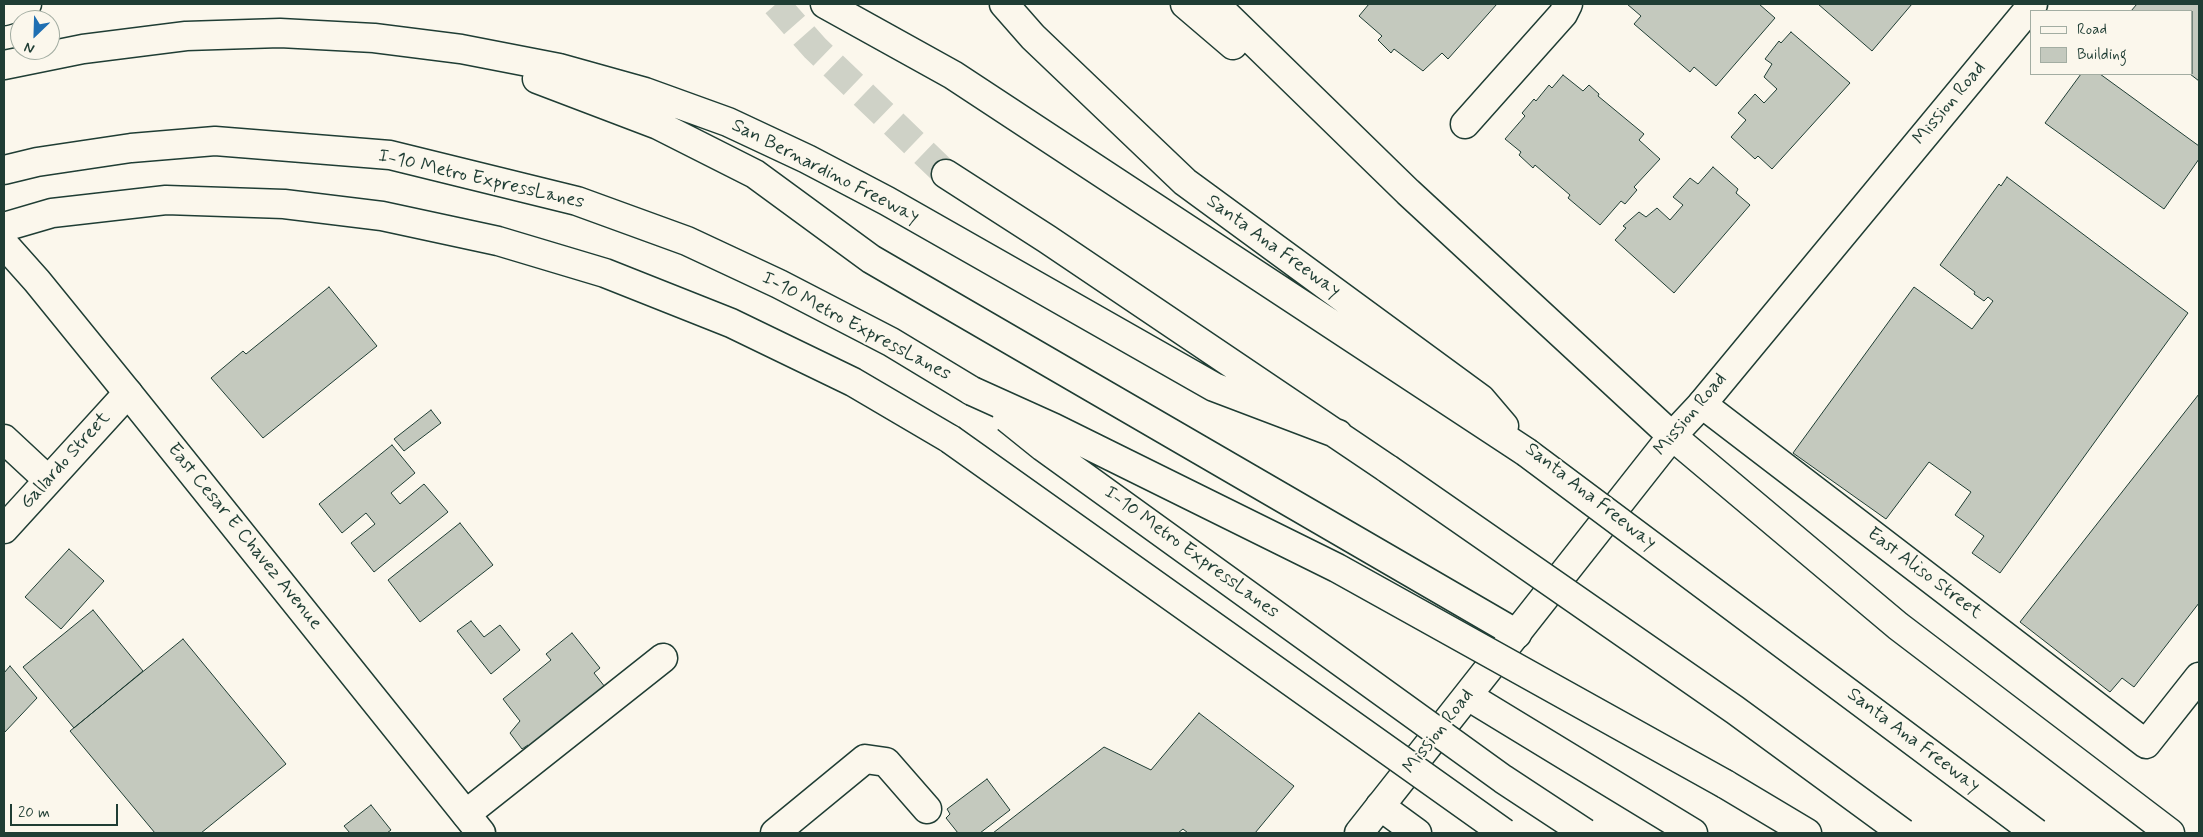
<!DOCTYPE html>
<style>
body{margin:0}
#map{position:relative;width:2203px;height:837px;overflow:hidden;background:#fbf7ec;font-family:Mynerve,sans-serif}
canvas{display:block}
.frame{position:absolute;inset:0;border:5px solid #1f3d34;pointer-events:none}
.legend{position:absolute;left:2030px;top:10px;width:162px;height:65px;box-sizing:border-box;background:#fbf7ec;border:1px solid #a3ada2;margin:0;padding:6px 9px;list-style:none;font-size:15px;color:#1f3d34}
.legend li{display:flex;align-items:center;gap:10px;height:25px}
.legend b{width:25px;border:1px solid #a3ada2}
.north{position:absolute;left:10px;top:10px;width:50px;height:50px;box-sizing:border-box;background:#fbf7ec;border:1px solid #a3ada2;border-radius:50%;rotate:204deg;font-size:14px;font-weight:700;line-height:20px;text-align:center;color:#1f3d34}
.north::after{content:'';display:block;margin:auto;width:18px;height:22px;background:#1f6fb2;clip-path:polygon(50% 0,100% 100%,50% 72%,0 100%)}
.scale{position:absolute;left:10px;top:804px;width:108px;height:22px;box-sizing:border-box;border:2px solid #1f3d34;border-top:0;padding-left:6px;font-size:15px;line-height:18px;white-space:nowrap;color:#1f3d34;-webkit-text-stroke:4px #fbf7ec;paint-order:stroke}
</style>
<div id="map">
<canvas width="2203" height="837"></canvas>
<div class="frame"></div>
<ul class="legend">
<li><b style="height:6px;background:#fbf7ec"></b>Road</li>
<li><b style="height:14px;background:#c4c9be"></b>Building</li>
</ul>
<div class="north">N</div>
<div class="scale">20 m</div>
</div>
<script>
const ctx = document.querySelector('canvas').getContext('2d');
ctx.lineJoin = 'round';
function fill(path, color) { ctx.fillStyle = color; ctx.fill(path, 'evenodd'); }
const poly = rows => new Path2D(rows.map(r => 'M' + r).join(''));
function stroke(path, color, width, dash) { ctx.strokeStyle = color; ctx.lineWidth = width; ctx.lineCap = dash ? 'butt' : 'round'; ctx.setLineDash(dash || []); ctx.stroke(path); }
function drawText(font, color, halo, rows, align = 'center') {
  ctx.font = font + ' Mynerve,sans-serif'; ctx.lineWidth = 4.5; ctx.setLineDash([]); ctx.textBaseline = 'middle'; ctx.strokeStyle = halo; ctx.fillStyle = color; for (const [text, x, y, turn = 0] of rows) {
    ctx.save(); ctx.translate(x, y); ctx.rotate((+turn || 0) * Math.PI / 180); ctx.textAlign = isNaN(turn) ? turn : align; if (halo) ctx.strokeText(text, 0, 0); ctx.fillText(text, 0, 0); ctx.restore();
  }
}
const building = poly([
 [1369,4,1497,4,1448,59,1442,53,1423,71,1394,49,1391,53,1378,40,1382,36,1359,16,1369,4],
 [1627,4,1759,4,1775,18,1716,86,1694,67,1690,72,1634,24,1641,16,1627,4],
 [1818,4,1912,4,1872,51,1818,4],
 [2137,4,2199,4,2199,81,2190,74,2192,74,2192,11,2131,11,2137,4],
 [1791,32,1850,83,1772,169,1758,156,1755,159,1731,137,1746,120,1738,113,1755,94,1764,103,1777,89,1764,77,1772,64,1765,59,1779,41,1781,43,1791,32],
 [2081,74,2100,74,2199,146,2199,159,2164,209,2045,123,2081,74],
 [1563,75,1583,91,1589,85,1599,94,1598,96,1644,134,1639,140,1660,159,1634,187,1637,190,1625,204,1621,201,1600,225,1568,198,1570,195,1535,165,1533,168,1519,155,1521,152,1505,139,1525,116,1522,113,1534,99,1536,101,1549,85,1552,88,1563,75],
 [1713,167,1738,189,1736,193,1750,205,1674,293,1615,240,1626,228,1623,226,1639,212,1646,217,1657,208,1670,220,1683,205,1673,197,1690,178,1698,184,1713,167],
 [2007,177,2188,313,2000,573,1972,553,1984,536,1955,515,1971,492,1929,462,1886,519,1793,453,1914,287,1972,329,1993,301,1988,297,1984,301,1974,294,1975,292,1940,265,1999,184,2001,186,2007,177],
 [329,287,377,346,263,438,211,378,243,351,246,354,329,287],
 [2199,394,2199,603,2134,687,2122,678,2110,692,2020,622,2199,394],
 [431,410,441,423,404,451,394,439,431,410],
 [392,445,415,473,391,493,400,504,424,484,448,512,374,572,351,543,375,524,366,513,342,533,319,504,392,445],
 [460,523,493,565,420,622,388,580,460,523],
 [69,549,104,581,61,629,25,597,69,549],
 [93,610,143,671,74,728,23,667,93,610],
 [471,621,484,637,500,625,520,650,491,674,457,631,471,621],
 [572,633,600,668,594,673,605,687,529,747,528,745,522,749,510,733,520,721,503,699,551,660,546,654,572,633],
 [183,639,286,764,201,833,155,833,70,731,183,639],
 [10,666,37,698,4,733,4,673,10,666],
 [1199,713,1294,786,1255,833,1188,833,1183,829,1178,833,993,833,1104,747,1151,770,1199,713],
 [987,779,1010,810,980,833,958,833,946,818,950,814,947,809,987,779],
 [371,805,391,830,387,833,350,833,344,826,371,805]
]);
fill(building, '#c4c9be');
stroke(building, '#1f3d34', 1);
stroke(poly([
 [776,4,815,48,946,174]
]), '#cfd2c7', 28, [28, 14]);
const minor = poly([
 [1465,124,1563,14,1568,4],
 [1702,404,2146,744,2199,677],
 [4,439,48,480],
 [4,529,128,393],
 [1380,806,1417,833],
 [466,814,663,658],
 [775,833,865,759,886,762,927,809]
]);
const major = poly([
 [4,244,37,281,128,393,481,833],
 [1359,833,1672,436,1702,404,2033,4]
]);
const highway = poly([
 [825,4,953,75,1526,452],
 [1004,4,1033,37,1185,182,1481,399,1504,426],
 [1185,4,1233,45],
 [1215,4,1408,192,1672,436,1898,626,2170,833],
 [4,11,27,4],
 [4,65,83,49,186,36,280,33,374,38,461,49,559,68,645,92,728,122,807,159,887,201,1214,387,1338,434],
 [537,79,658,125,755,174,871,259,1517,634],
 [4,170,37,162,131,148,215,141,390,155,577,201,687,241,779,284,891,342,972,391],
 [946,174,1047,239,1388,469],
 [4,227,52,213,166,200,284,204,382,216,498,241,605,273,731,323,853,382,950,439],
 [1468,696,1693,833],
 [1725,784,1807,833]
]);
stroke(minor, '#1f3d34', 31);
stroke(major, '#1f3d34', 31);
stroke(highway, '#1f3d34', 31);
stroke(minor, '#fbf7ec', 28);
stroke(major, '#fbf7ec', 28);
stroke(highway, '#fbf7ec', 28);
const highwayBridge = poly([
 [972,391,1054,428,1337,568,1725,784],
 [1007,418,1043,447,1503,779,1585,833],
 [950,439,1504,833],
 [1526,452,2036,833],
 [1388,469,1735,710,1903,833]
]);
stroke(highwayBridge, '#1f3d34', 31, []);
stroke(highwayBridge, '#fbf7ec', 28);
drawText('19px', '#1f3d34', '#fbf7ec', [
 ["Mission Road",1950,104,-50],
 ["San Bernardino Freeway",825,172,27],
 ["I-10 Metro ExpressLanes",481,180,13],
 ["Santa Ana Freeway",1273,247,36],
 ["I-10 Metro ExpressLanes",856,327,28],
 ["Mission Road",1691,415,-50],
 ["Gallardo Street",66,461,-48],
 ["Santa Ana Freeway",1590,497,38],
 ["East Cesar E Chavez Avenue",244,537,51],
 ["I-10 Metro ExpressLanes",1191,553,36],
 ["East Aliso Street",1924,574,37],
 ["Mission Road",1439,732,-52],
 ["Santa Ana Freeway",1913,741,37]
]);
</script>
